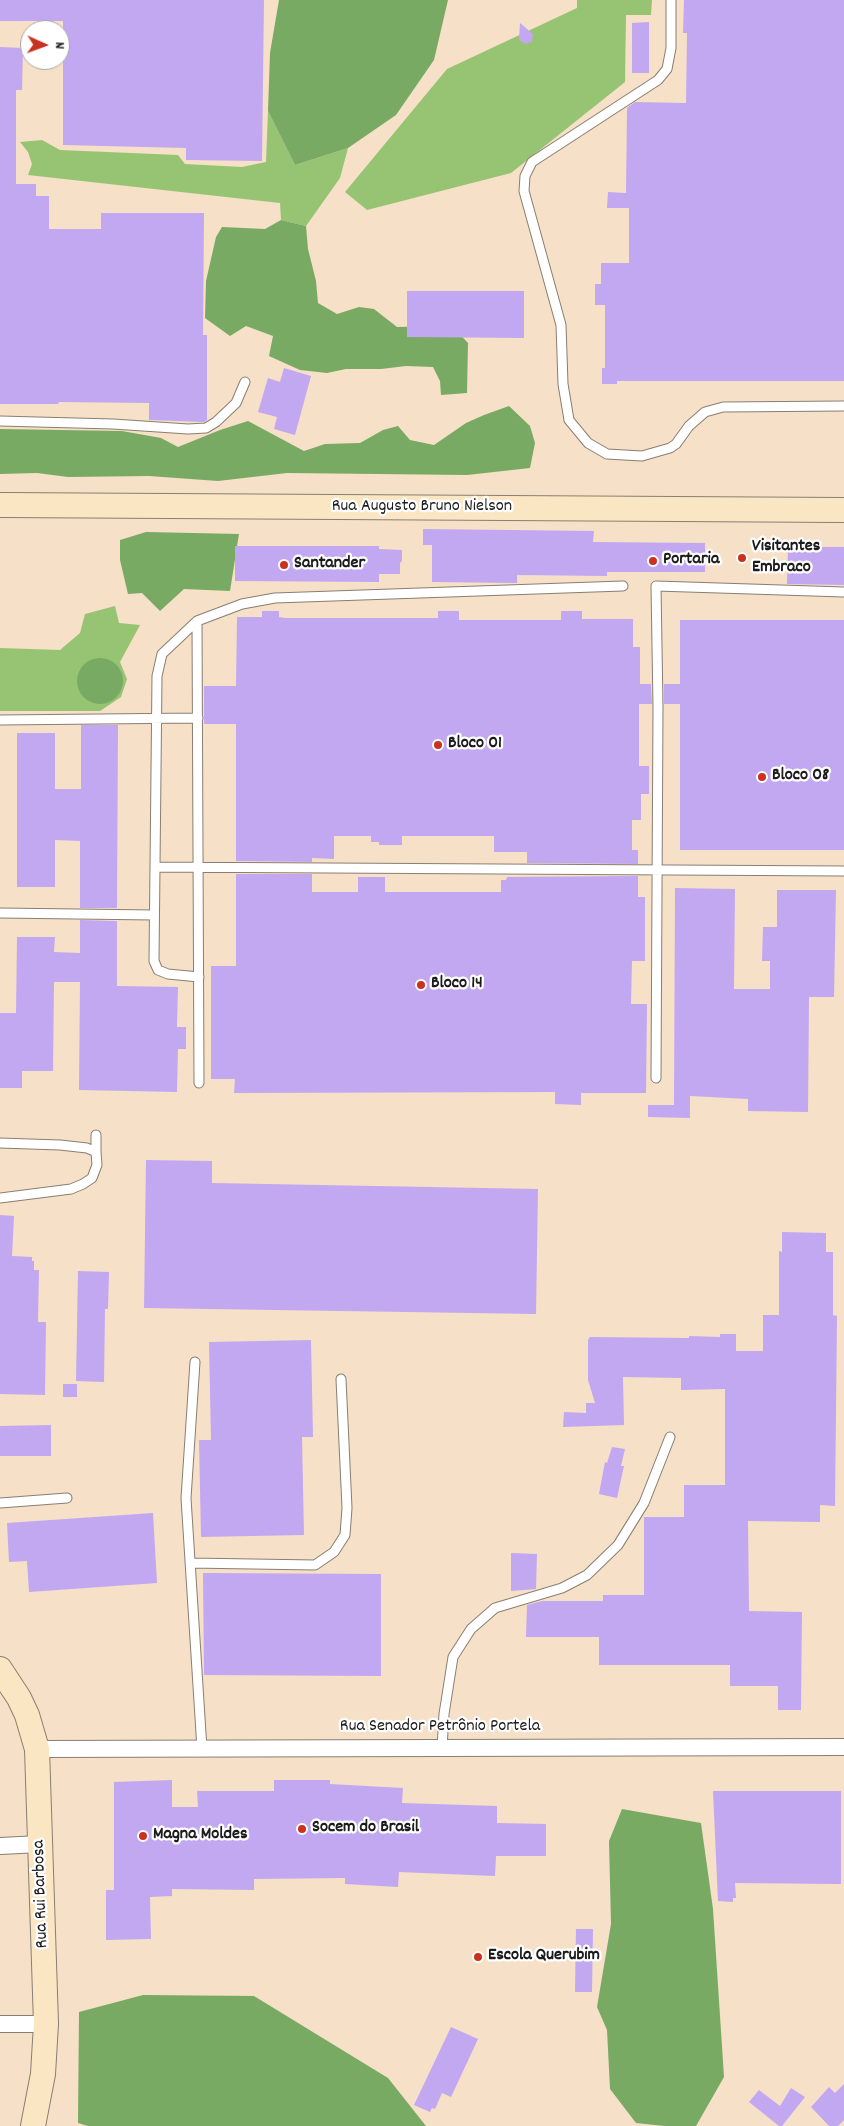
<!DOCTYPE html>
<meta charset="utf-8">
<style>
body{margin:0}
#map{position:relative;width:844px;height:2126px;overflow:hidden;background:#f6e0c7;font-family:Dekko,sans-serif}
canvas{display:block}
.north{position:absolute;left:20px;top:20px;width:50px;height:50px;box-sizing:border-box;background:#fff;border:1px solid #a4a4a4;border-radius:50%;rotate:92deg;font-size:14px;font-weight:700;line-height:20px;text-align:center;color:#1c1c1c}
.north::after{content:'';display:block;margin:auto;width:18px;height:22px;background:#c8321e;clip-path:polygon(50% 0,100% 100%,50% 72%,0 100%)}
</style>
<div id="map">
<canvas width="844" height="2126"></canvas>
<div class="north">N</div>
</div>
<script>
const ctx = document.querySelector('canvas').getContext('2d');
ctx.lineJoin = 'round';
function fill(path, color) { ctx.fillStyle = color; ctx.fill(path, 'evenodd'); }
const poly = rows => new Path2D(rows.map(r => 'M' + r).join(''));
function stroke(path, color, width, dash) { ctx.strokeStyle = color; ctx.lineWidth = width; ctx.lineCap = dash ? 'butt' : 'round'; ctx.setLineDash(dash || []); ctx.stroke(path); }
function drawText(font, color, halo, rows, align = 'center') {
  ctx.font = font + ' Dekko,sans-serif'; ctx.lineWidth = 4.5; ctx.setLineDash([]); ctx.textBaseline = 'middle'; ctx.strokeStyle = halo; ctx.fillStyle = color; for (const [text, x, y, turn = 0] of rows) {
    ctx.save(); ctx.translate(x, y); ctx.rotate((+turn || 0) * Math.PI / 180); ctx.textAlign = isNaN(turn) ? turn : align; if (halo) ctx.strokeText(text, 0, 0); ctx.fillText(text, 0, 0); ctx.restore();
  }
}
fill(poly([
 [577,0,652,0,651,15,626,15,625,82,511,173,367,210,345,192,447,69,577,8],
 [268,111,295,165,348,148,340,178,306,226,281,220,280,203,28,175,32,164,28,152,20,142,42,140,60,150,178,155,185,164,242,167,266,162],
 [115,606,119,623,140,625,120,662,127,679,121,697,100,711,0,711,0,648,60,650,80,633,85,614]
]), '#96c472');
fill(poly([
 [279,0,448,0,434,60,396,115,348,148,295,165,268,111,270,53],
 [281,220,306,226,308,249,316,281,318,303,337,314,359,307,374,309,397,327,452,326,468,343,467,393,441,395,440,381,433,367,406,366,381,369,346,369,327,373,300,370,269,356,273,336,246,326,230,336,205,318,206,281,216,237,222,227,265,229],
 [509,406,530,426,535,443,530,468,467,475,287,473,218,481,149,476,68,477,37,473,0,474,0,429,122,431,161,438,178,447,220,430,248,421,304,451,325,444,360,443,383,430,398,426,410,440,434,445,466,423,484,415],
 [146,532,239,534,230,591,184,589,160,611,142,593,128,594,120,560,120,540],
 '77 681a23 23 0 1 1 46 0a23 23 0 1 1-46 0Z',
 [622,1809,701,1823,713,1909,724,2077,696,2126,665,2126,636,2123,610,2089,607,2030,597,2007,611,1924,609,1841],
 [143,1995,254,1996,388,2078,426,2126,88,2126,78,2123,79,2012]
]), '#78aa64');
fill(poly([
 [0,0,264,0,262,161,186,160,186,148,63,145,63,21,0,21],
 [684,0,844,0,844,381,617,381,617,384,602,384,602,368,605,368,605,305,595,305,595,284,601,284,601,263,629,263,629,208,607,208,608,192,626,193,627,108,635,102,686,103,687,33,683,33],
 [649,22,649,73,632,73,632,23],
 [520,23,533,34,532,42,525,44,519,40],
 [0,47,23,48,22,90,16,90,16,184,36,184,36,196,49,196,49,229,101,229,101,213,204,213,203,335,207,335,207,420,204,422,149,420,149,403,59,402,58,404,0,404],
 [407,291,524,291,524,338,407,337],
 [284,368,311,376,295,435,274,429,277,417,258,412,268,378,280,382],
 [423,529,594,531,593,542,705,543,705,572,607,572,607,576,517,575,517,583,432,582,432,545,423,545],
 [235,546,379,546,379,549,402,550,402,561,400,563,400,574,379,574,379,582,235,581],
 [788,547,844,547,844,585,787,584],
 [262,611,279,611,279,617,285,618,438,618,438,611,459,611,459,620,561,620,561,611,582,611,582,619,633,619,633,647,640,647,640,684,651,684,652,704,639,704,639,766,649,766,649,794,641,794,641,820,632,820,632,850,638,850,638,864,527,863,527,852,494,852,494,836,402,836,402,845,379,845,379,842,371,842,371,836,334,836,334,859,312,858,312,862,236,861,236,724,204,724,204,686,236,686,237,617,262,617],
 [680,620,844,620,844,850,680,850,680,704,664,704,664,684,680,684],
 [81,725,118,725,117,908,80,908,80,841,55,840,55,887,17,887,17,733,55,733,55,789,81,789],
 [236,874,312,874,312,892,358,892,358,877,385,877,385,892,501,892,501,880,506,880,507,877,638,876,638,897,645,897,645,961,632,961,631,1004,647,1004,646,1093,581,1093,581,1105,555,1104,555,1092,234,1093,235,1079,211,1079,211,966,236,966],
 [675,888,735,889,734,989,770,989,770,961,762,961,763,927,777,927,777,890,836,890,834,997,809,997,808,1112,748,1111,748,1099,690,1096,690,1118,648,1117,648,1105,674,1105],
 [80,920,117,921,117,986,178,987,177,1027,186,1027,186,1049,178,1049,177,1092,79,1090,80,982,54,982,53,1071,22,1071,22,1088,0,1088,0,1013,16,1013,17,937,55,937,54,952,80,953],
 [146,1160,212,1161,212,1183,538,1189,536,1314,144,1308],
 [0,1215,14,1216,12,1256,32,1257,32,1261,34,1261,34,1270,39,1270,38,1322,46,1322,45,1395,0,1394],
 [782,1232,826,1233,826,1252,833,1252,833,1315,837,1316,835,1506,820,1505,820,1522,748,1521,749,1611,802,1612,801,1710,778,1710,778,1686,730,1686,730,1665,599,1665,599,1637,526,1637,527,1605,542,1601,603,1601,603,1595,644,1595,644,1517,684,1517,684,1485,725,1485,725,1389,681,1390,681,1378,623,1377,624,1425,563,1427,564,1412,586,1413,586,1403,595,1403,588,1380,588,1340,590,1337,689,1338,689,1336,720,1337,720,1334,736,1334,736,1351,763,1351,763,1315,779,1315,779,1251,782,1252],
 [78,1271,109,1272,108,1309,105,1309,104,1382,76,1381],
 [311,1340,313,1437,302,1437,304,1535,201,1537,199,1440,211,1440,209,1342],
 [63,1384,77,1384,77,1397,63,1397],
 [51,1425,51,1456,0,1456,0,1426],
 [612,1447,625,1449,621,1466,624,1466,617,1498,599,1494,605,1462,607,1463],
 [153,1513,157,1583,29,1592,27,1561,9,1562,7,1523],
 [511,1553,537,1554,536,1589,511,1591],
 [203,1573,381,1574,381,1676,204,1675],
 [172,1780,172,1807,198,1807,197,1791,274,1791,274,1780,330,1780,330,1784,403,1788,402,1803,497,1806,497,1823,546,1824,546,1856,496,1856,495,1876,399,1872,398,1887,345,1884,345,1878,254,1879,254,1890,172,1889,172,1896,150,1897,151,1939,106,1940,106,1890,114,1890,114,1782],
 [713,1791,841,1791,841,1884,735,1883,736,1898,733,1898,733,1902,718,1901],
 [576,1929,593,1929,592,1992,575,1992],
 [451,2027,478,2039,451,2097,442,2093,435,2109,432,2108,430,2112,414,2105],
 [844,2084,844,2120,838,2126,829,2126,811,2107,829,2087,835,2093],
 [791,2088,805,2097,782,2126,779,2126,749,2102,759,2090,780,2106]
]), '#c1a8f1');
const service = poly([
 [671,0,671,48,667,69,658,80,532,162,525,176,524,191,561,325,563,384,569,420,588,443,607,454,642,456,670,448,676,444,689,426,705,412,723,407,844,406],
 [0,421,113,424,188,429,206,428,216,422,236,403,245,382],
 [197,621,199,1083],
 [0,720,198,718],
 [155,867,844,871],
 [0,913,154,915],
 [199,977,168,974,158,970,154,961,157,676,162,654,197,621,242,604,275,598,623,586],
 [656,1078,658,707,656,586,844,592],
 [0,1143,60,1145,87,1148,96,1152,97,1165,92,1178,83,1184,71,1189,0,1198],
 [96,1152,96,1135],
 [195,1362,186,1498,202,1749],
 [0,1503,67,1498],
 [190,1563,315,1565,334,1552,345,1535,347,1508,341,1379],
 [442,1748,444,1714,453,1657,471,1629,495,1608,562,1588,587,1575,618,1545,644,1503,670,1437]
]);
const minor = poly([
 [37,1749,844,1747],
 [0,1846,40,1844],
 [0,2024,46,2024]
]);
const secondary = poly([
 [0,505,844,510],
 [0,1669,19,1698,27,1715,37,1749,46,2024,43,2074,33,2126]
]);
stroke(service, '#897e72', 11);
stroke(minor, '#897e72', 18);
stroke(secondary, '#897e72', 26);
stroke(service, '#fff', 9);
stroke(minor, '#fff', 16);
stroke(secondary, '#fbe6c3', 24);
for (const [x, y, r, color] of [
 [742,558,5,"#c8321e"],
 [653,561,5,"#c8321e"],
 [284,565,5,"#c8321e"],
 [438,745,5,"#c8321e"],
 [762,777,5,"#c8321e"],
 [421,985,5,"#c8321e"],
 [302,1829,5,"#c8321e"],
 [143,1836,5,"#c8321e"],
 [478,1957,5,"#c8321e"]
]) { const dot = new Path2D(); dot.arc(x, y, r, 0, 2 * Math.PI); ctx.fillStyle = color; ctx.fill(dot); stroke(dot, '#fff', 2); }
drawText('18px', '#1c1c1c', '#fff', [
 ["Rua Augusto Bruno Nielson",422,508],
 ["Rua Senador Petrônio Portela",440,1728],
 ["Rua Rui Barbosa",42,1894,-92]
]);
drawText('bold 18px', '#1c1c1c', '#fff', [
 ["Visitantes",752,548],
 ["Embraco",752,569],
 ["Portaria",663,561],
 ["Santander",294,565],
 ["Bloco 01",448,745],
 ["Bloco 08",772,777],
 ["Bloco 14",431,985],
 ["Socem do Brasil",312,1829],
 ["Magna Moldes",153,1836],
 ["Escola Querubim",488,1957]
], 'left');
</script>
